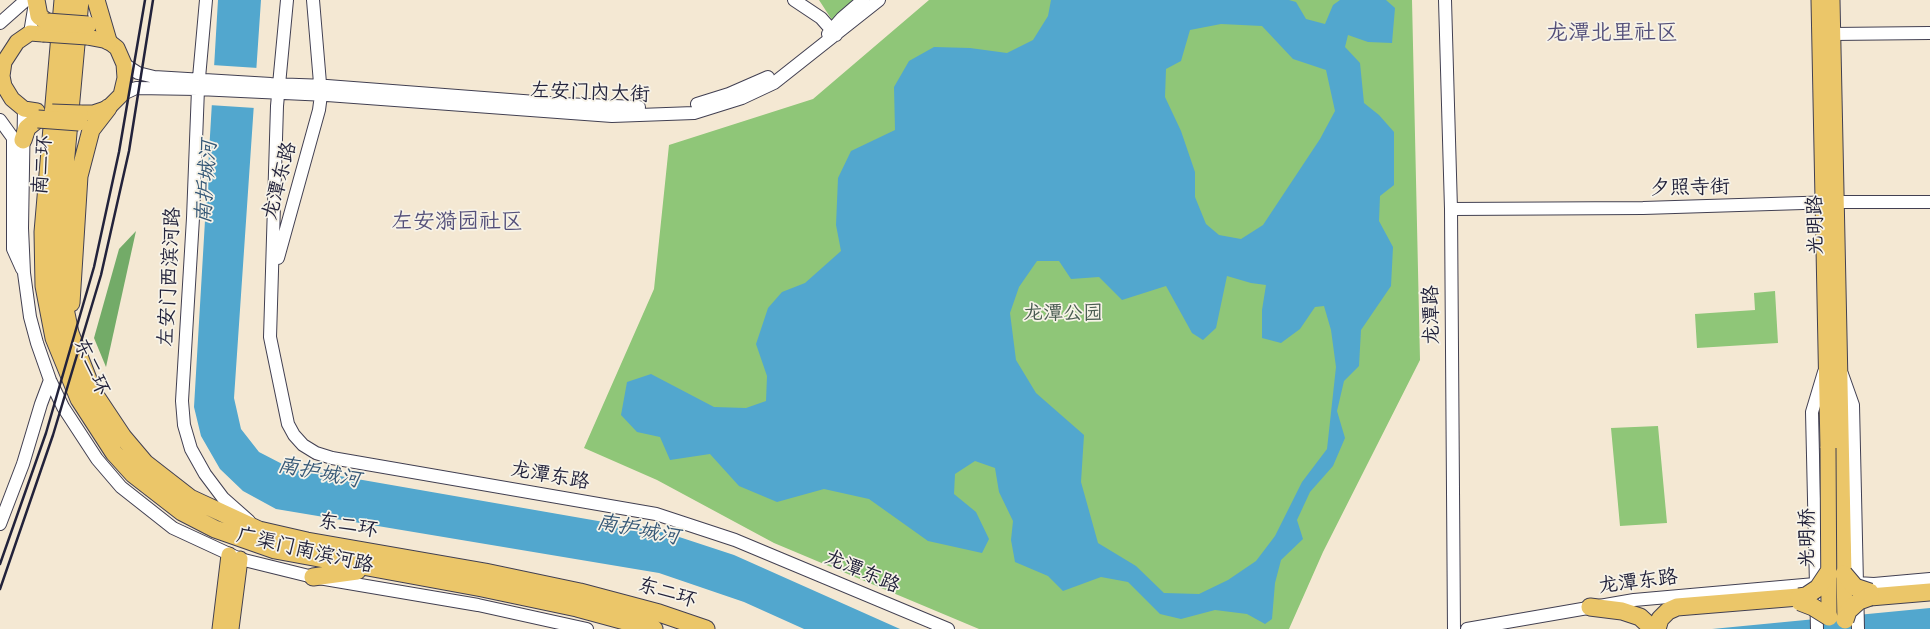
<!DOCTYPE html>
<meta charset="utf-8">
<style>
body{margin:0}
canvas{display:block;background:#f4e8d3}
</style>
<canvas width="1930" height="629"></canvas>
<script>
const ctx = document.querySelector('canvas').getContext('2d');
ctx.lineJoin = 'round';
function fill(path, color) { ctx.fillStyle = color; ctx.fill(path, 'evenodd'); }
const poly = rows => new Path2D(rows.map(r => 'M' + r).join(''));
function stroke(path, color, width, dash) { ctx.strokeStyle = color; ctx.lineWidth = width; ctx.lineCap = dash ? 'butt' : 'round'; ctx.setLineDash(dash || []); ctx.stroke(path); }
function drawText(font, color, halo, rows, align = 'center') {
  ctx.font = font + ' Caveat,"LXGW WenKai TC",sans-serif'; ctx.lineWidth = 3.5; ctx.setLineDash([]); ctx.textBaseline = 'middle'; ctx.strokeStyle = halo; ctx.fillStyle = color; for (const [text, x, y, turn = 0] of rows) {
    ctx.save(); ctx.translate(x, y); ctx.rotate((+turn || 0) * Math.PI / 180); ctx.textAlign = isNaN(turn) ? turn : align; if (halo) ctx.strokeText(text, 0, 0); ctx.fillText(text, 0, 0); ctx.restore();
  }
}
fill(poly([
 [819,0,854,0,832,20],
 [929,0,1412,0,1420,360,1323,552,1289,629,979,629,774,543,657,480,584,448,654,289,669,145,813,99],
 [1775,291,1778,343,1697,348,1695,314,1755,310,1754,293],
 [1658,426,1667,523,1620,526,1611,428]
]), '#8fc678');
fill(poly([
 [136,231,106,367,94,338,119,249]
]), '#73ab68');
fill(poly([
 [218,0,261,0,234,398,241,429,259,452,288,467,667,533,734,555,900,629,804,629,744,602,659,573,276,509,243,491,220,469,201,436,194,407],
 [1051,0,1289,0,1296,2,1306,19,1325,24,1333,5,1340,0,1386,0,1395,8,1392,43,1368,42,1348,35,1345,47,1360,63,1364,103,1379,115,1394,132,1394,185,1380,196,1379,221,1393,247,1391,286,1361,330,1359,366,1344,381,1337,411,1345,438,1333,466,1310,492,1297,520,1303,539,1281,560,1275,583,1272,619,1265,624,1247,614,1215,610,1181,619,1160,614,1128,582,1101,577,1063,591,1048,576,1015,562,1011,540,1013,521,999,492,995,468,975,461,955,474,954,494,976,512,989,539,982,553,928,541,869,499,824,489,777,502,739,486,710,454,670,460,660,437,637,432,621,415,627,382,651,374,714,407,746,408,766,401,767,376,756,344,768,308,782,292,805,283,841,251,836,225,838,178,851,151,895,130,894,87,909,61,934,47,970,48,1007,53,1033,40,1048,16],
 [1221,24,1262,26,1293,59,1326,70,1335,111,1320,139,1263,225,1241,239,1219,235,1206,224,1195,197,1195,172,1181,131,1165,97,1166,69,1181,61,1190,30],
 [1037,261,1059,261,1071,279,1099,277,1122,300,1166,286,1192,333,1203,340,1216,328,1227,276,1251,283,1266,285,1262,310,1262,338,1281,343,1300,329,1315,307,1324,306,1331,330,1336,367,1327,449,1302,482,1275,536,1256,561,1228,580,1199,594,1164,593,1136,566,1098,543,1081,482,1084,435,1036,393,1016,360,1010,313,1019,287],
 [1930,608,1930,629,1712,629]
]), '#52a7ce');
fill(poly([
 [212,65,258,68,255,108,209,105]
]), '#f4e8d3');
const minor = poly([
 [206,0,198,89,193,218,182,401,184,425,191,449,205,474,223,498,249,521],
 [287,0,277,106,270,337,288,424,294,435,303,445,316,453,332,458,656,514,735,540,948,629],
 [794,0,821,18,836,35],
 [1445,0,1451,209,1454,629],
 [0,23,26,0],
 [30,33,35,3],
 [828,34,842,18,863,0],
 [1832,34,1930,33],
 [124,64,138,73,154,77,271,84,327,86,562,104,639,107],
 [121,95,136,88,198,89,327,95,612,116,694,113,742,98,774,83,879,0],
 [697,104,729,94,768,77],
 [24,109,22,228,24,273,30,317,37,343,50,380,63,407,97,459,121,487,173,528,240,559,313,577,478,605,587,629],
 [0,120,13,138,13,249,22,269],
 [1451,209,1643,208,1835,202,1930,202],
 [278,258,319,110,321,95,313,0],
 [1842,374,1853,405,1858,629],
 [0,524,23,464,41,404,50,380],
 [1856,583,1874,584,1930,579],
 [1467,629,1634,600,1815,584,1822,580],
 [1817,629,1812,412,1824,372]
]);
const major = poly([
 [1819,0,1828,448],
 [1832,0,1844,574],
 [37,111,24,109,12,99,4,86,2,76,4,62,17,42,30,33,43,34],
 [80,113,93,113,108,108,121,95,125,78,124,64,117,48,108,41,87,37],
 [220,629,229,555],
 [231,629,240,559]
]);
const highway = poly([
 [36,0,39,16,47,22],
 [63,0,43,232,44,286,54,338,79,399,114,453,133,474,182,512,215,529,275,550,482,588,577,608,654,629],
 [80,0,59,233,60,284,70,333,93,392,123,437,145,463,190,498,259,530,307,541,485,572,580,592,659,613,706,629],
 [96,0,108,41],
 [23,140,27,128,38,119],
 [71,303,79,176,91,130,108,108],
 [313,577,357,571],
 [1870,597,1930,592],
 [1590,607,1622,611,1640,617,1653,629],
 [1657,629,1660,619,1668,611,1677,607,1799,597]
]);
stroke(minor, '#424052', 14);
stroke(major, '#424052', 17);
stroke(highway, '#424052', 19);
stroke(minor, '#fff', 12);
stroke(major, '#ebc669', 15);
stroke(highway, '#ebc669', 17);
stroke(poly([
 [0,564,46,433,94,267,119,152,145,0],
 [0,589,53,435,101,275,129,151,153,0]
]), '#22223b', 2.5);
const majorBridge = poly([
 [43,34,87,37],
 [52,112,80,113],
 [1828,448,1829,617],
 [1844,574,1845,620]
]);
const highwayBridge = poly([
 [47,22,88,25],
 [38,119,79,122],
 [1844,574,1855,587,1870,592],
 [1799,597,1806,596,1818,588,1828,573],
 [1800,602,1813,607,1829,617],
 [1845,620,1848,611,1859,601,1870,597]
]);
stroke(majorBridge, '#424052', 17, []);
stroke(highwayBridge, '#424052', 19, []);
stroke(majorBridge, '#ebc669', 15);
stroke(highwayBridge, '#ebc669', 17);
drawText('20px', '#22223b', '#f7f3e8', [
 ["左安门内大街",590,93,2],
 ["南二环",43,165,-85],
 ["龙潭东路",280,181,-75],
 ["夕照寺街",1690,188,-1],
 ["光明路",1816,225,-91],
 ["左安门西滨河路",170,277,-87],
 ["龙潭路",1432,315,-91],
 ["东二环",91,367,66],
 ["龙潭东路",550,476,10],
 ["东二环",348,526,10],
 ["光明桥",1808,538,-90],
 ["广渠门南滨河路",305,551,13],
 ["龙潭东路",862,572,23],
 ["龙潭东路",1638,582,-7],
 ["东二环",667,593,17]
]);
drawText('20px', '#485b50', '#f7f3e8', [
 ["龙潭公园",1063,314]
]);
drawText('italic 21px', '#355776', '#f7f3e8', [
 ["南护城河",207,182,-86],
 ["南护城河",319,473,11],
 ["南护城河",638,530,11]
]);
drawText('22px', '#534f79', '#f7f3e8', [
 ["龙潭北里社区",1612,33],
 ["左安漪园社区",457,222]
]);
</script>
